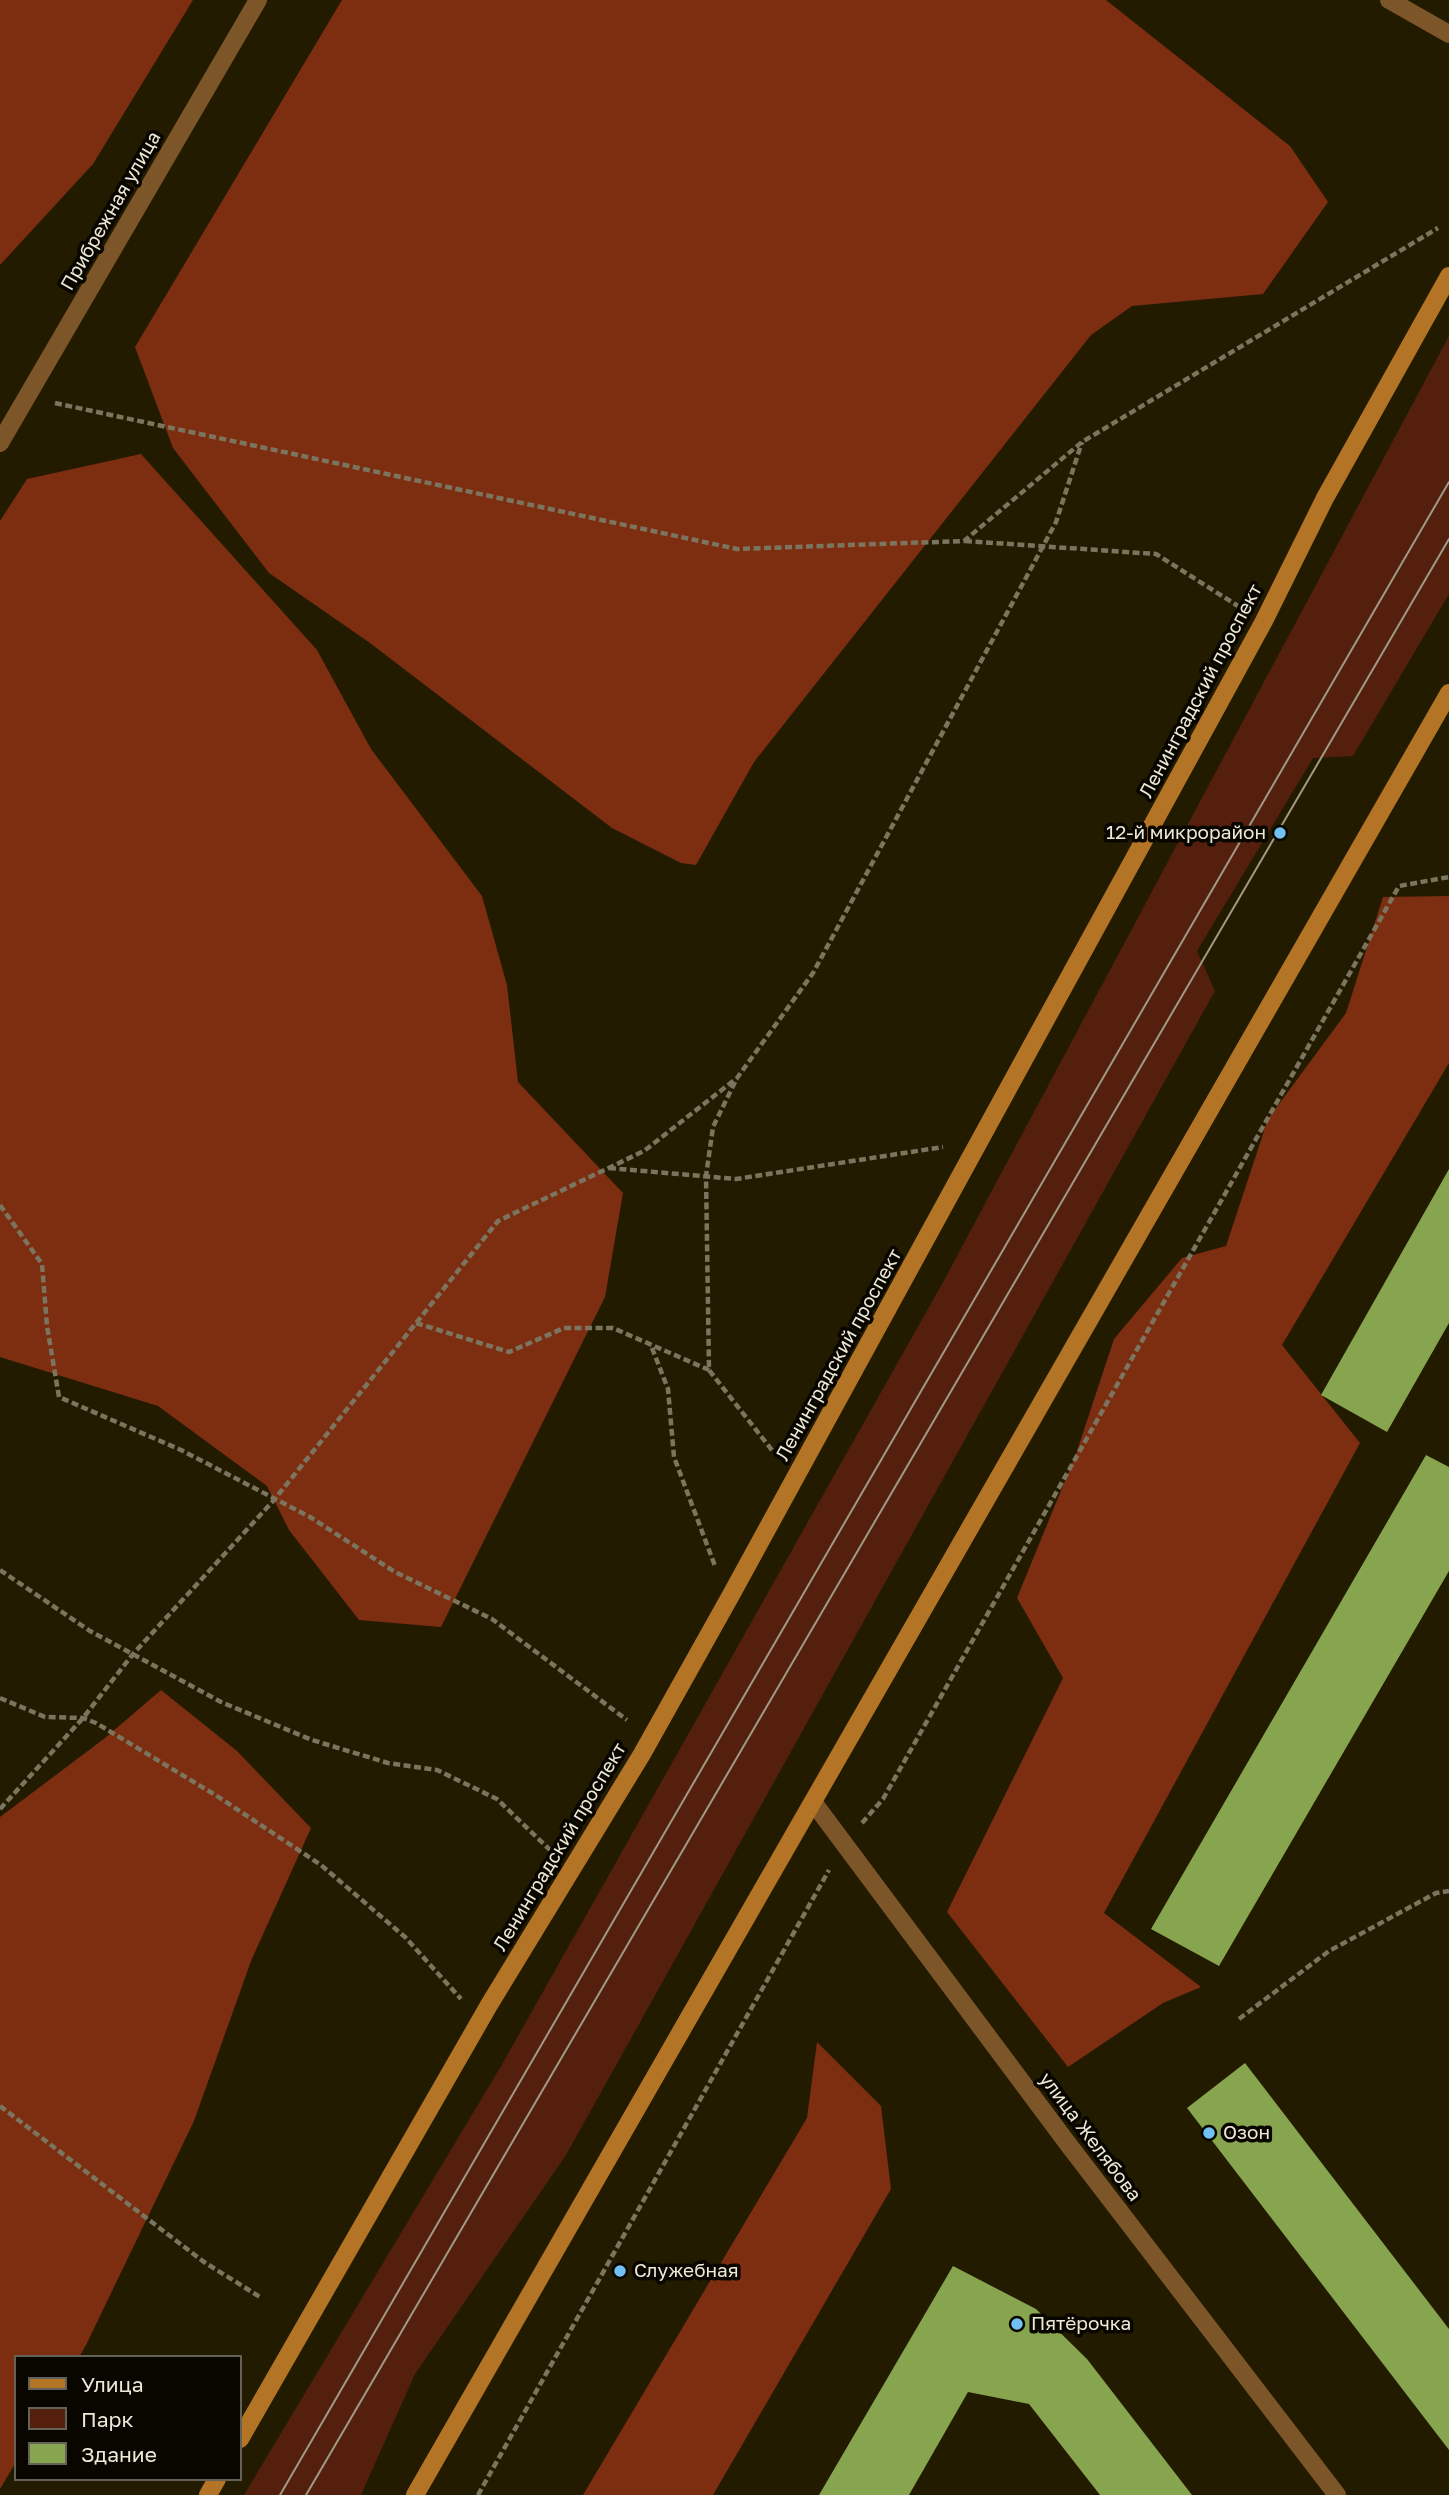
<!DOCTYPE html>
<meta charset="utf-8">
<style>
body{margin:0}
#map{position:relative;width:1449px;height:2495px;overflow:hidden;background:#221b00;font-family:"Golos Text",sans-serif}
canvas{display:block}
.legend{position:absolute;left:14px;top:2355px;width:228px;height:126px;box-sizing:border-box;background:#090600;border:2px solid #646156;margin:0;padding:9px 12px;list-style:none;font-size:21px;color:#ede9d8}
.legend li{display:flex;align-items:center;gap:14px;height:35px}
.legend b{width:35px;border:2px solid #646156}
</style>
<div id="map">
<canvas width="1449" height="2495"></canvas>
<ul class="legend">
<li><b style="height:9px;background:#b37525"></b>Улица</li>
<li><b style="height:19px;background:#54200d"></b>Парк</li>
<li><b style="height:19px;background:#87a44e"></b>Здание</li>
</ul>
</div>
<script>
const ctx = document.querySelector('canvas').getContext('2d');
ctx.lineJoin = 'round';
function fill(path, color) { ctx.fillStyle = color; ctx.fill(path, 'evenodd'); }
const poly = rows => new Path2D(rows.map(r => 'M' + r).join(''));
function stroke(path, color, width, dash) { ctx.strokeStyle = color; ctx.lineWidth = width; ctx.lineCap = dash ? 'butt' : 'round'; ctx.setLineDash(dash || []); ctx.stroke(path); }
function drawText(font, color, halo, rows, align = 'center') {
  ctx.font = font + ' "Golos Text",sans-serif'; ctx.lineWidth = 7; ctx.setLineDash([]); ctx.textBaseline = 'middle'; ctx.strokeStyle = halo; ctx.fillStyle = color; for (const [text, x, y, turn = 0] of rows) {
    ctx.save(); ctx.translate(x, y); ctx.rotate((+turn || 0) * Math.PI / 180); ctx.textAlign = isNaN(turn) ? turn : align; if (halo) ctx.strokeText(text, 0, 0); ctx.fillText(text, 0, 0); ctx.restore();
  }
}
fill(poly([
 [1449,336,1449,594,1353,756,1313,758,1197,951,1215,991,566,2155,415,2374,361,2495,244,2495,500,2068,942,1284]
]), '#54200d');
fill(poly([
 [0,0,193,0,93,164,0,265],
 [342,0,1106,0,1290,146,1328,202,1263,294,1132,306,1091,335,754,762,696,865,681,863,612,828,370,643,269,573,173,448,135,347],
 [141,454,317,650,371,749,482,896,507,985,518,1082,623,1193,605,1297,441,1627,359,1620,289,1530,267,1486,158,1406,0,1357,0,521,27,479],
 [1449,896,1449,1063,1282,1345,1360,1443,1104,1913,1201,1987,1163,2003,1068,2067,947,1912,1063,1678,1017,1598,1076,1454,1114,1339,1182,1258,1226,1246,1268,1119,1346,1013,1383,897],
 [161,1690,237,1751,311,1828,251,1961,194,2121,86,2345,79,2357,16,2357,16,2462,0,2489,0,1817,105,1738],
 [817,2042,881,2106,891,2189,713,2495,583,2495,807,2118]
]), '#7d2e10');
fill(poly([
 [1449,1169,1449,1323,1387,1432,1321,1395],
 [1426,1455,1449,1467,1449,1571,1219,1966,1151,1929],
 [1245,2063,1449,2329,1449,2450,1187,2108],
 [953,2266,1036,2309,1087,2359,1192,2495,1100,2495,1029,2404,968,2392,909,2495,819,2495]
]), '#87a44e');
stroke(poly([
 [55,403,737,549,964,541,1082,442,1438,228],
 [965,541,1156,554,1238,606],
 [735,1082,713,1127,706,1176,709,1370,775,1454],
 [609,1168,736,1179,943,1147],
 [0,1205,42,1264,47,1326,59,1397,181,1450,310,1517,395,1572,492,1619,627,1720],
 [416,1323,509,1352,564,1328,613,1328,709,1370],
 [652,1348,668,1389,674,1457,715,1566],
 [0,1570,90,1631,221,1702,312,1740,388,1763,437,1770,497,1799,550,1850],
 [0,1698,45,1717,83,1718,96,1723,217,1796,321,1865,405,1937,461,1999],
 [0,1809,83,1718,133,1654,274,1500,498,1221,644,1151,737,1078,813,973,1056,522,1082,442],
 [862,1823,883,1799,1399,886,1449,877],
 [1239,2019,1329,1951,1436,1893,1449,1891],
 [0,2106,204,2262,260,2297],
 [478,2495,829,1870]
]), '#7b755f', 4.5, [7, 3.5]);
stroke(poly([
 [1389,0,1449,34],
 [0,443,258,0],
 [813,1802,1068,2144,1337,2495]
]), '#7c5528', 18);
stroke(poly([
 [240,2439,489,2005,642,1754,731,1595,1264,621,1325,498,1449,276],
 [208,2495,217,2479],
 [415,2495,1449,693]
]), '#b37525', 18);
stroke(poly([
 [280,2495,1449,482],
 [306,2495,1449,539]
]), '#9f9985', 2);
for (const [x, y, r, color] of [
 [1280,833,7,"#71c1f5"],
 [1209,2133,7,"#71c1f5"],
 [620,2271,7,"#71c1f5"],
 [1017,2324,7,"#71c1f5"]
]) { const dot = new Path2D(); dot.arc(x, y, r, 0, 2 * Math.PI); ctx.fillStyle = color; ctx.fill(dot); stroke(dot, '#090600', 2.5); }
drawText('19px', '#ede9d8', '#090600', [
 ["Прибрежная улица",111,211,-60],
 ["Ленинградский проспект",1201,691,-62],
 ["Ленинградский проспект",839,1355,-61],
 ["Ленинградский проспект",560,1847,-59],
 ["улица Желябова",1090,2137,53]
]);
drawText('19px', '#ede9d8', '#090600', [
 ["12-й микрорайон",1266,833,"right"],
 ["Озон",1223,2133],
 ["Служебная",634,2271],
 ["Пятёрочка",1031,2324]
], 'left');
</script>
